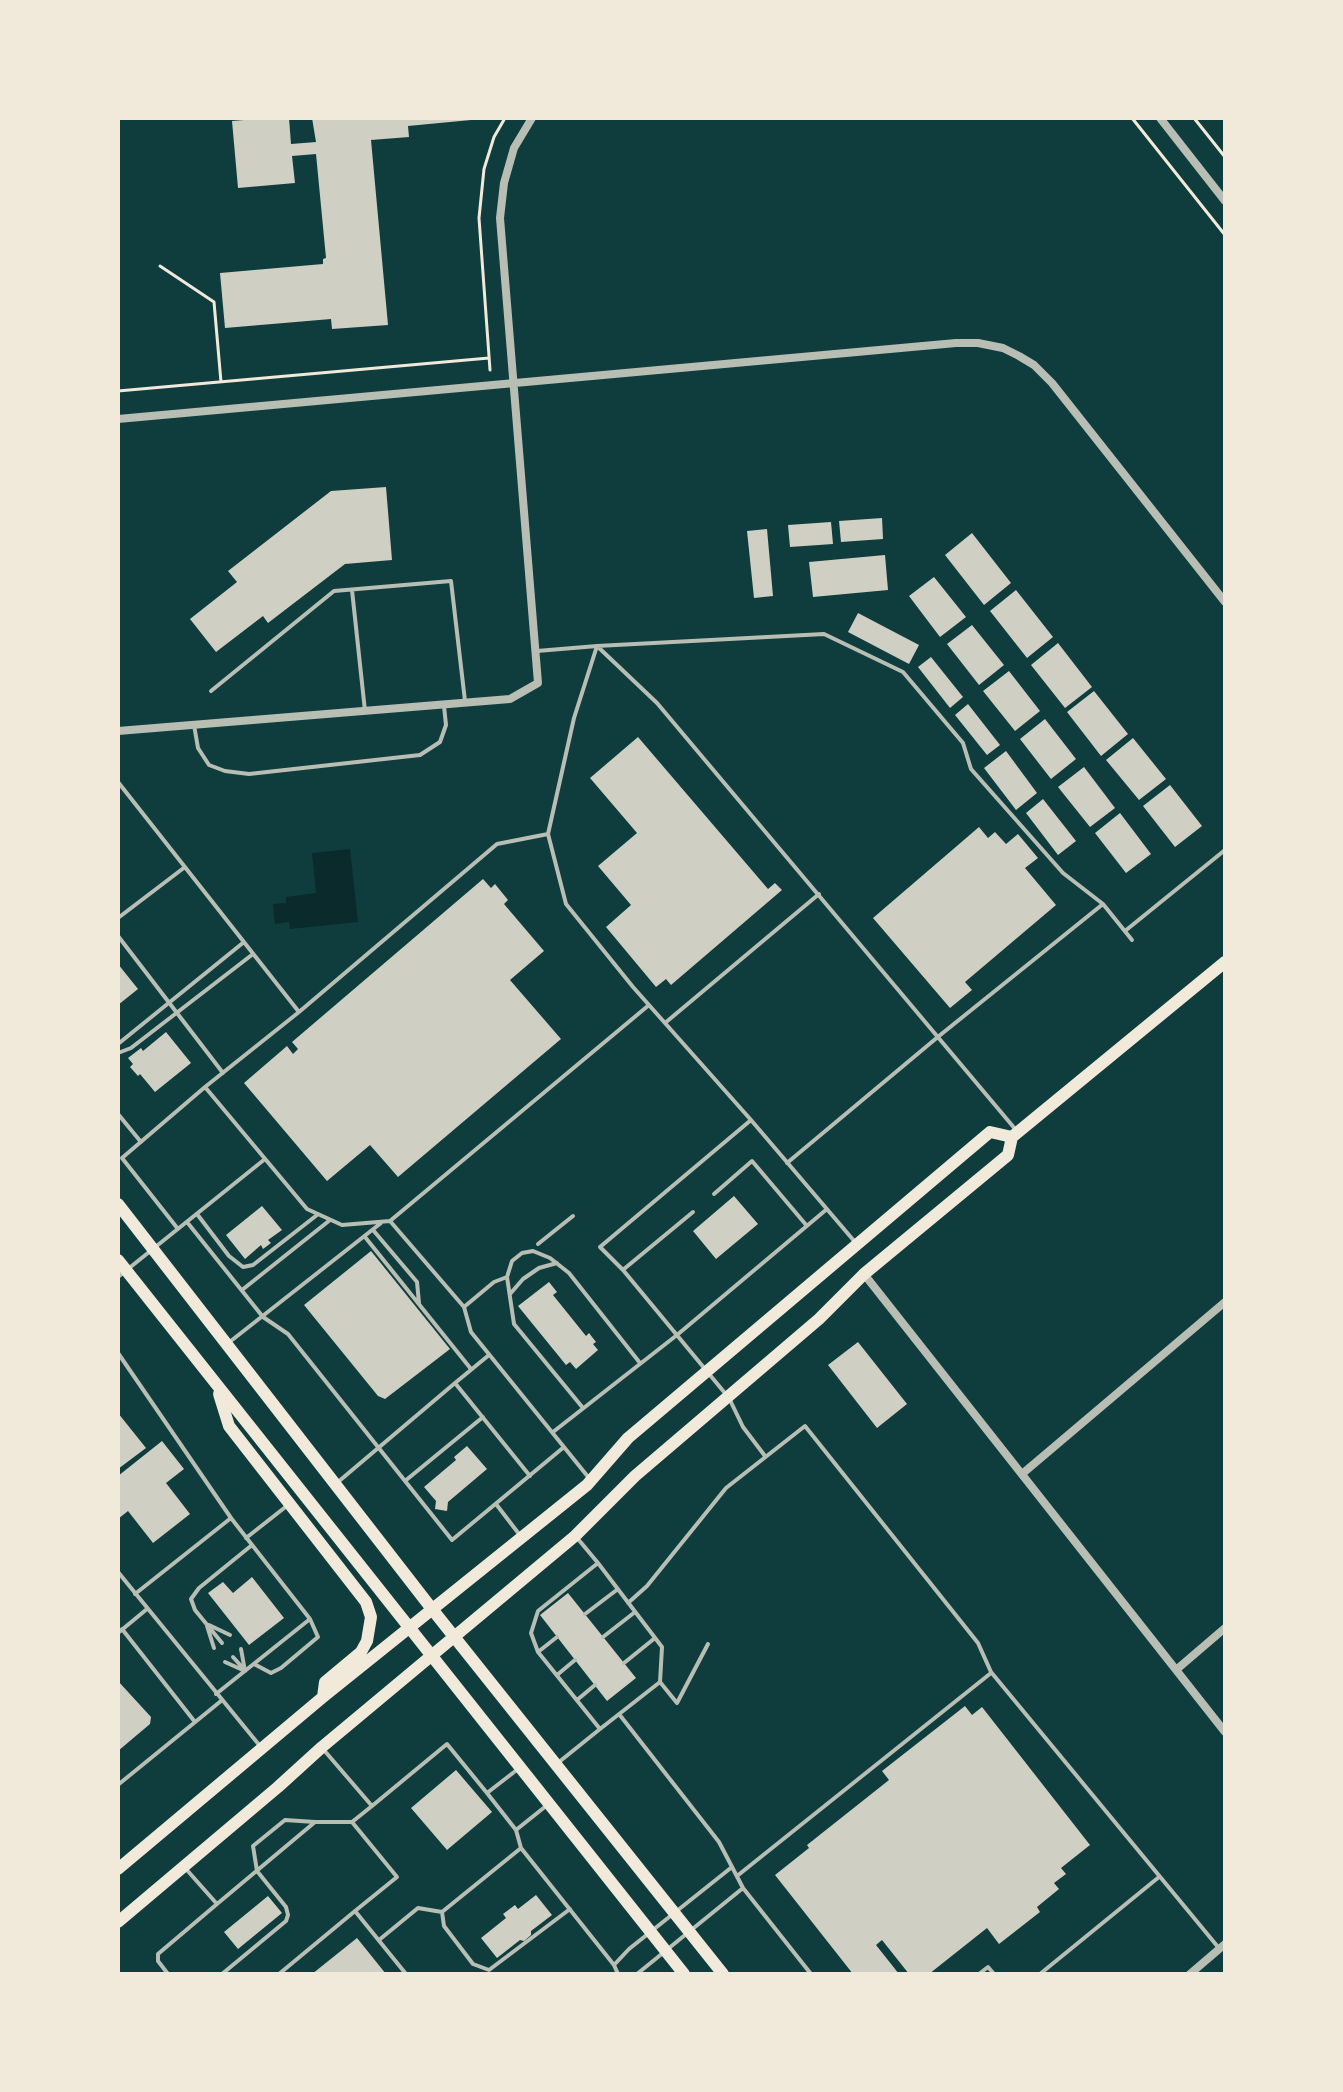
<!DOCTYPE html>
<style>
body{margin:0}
#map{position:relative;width:1343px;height:2092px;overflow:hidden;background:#0f3d3e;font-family:"Source Sans 3",sans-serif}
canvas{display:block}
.frame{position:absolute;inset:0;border:120px solid #f1e9da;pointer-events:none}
</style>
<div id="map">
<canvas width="1343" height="2092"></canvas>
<div class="frame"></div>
</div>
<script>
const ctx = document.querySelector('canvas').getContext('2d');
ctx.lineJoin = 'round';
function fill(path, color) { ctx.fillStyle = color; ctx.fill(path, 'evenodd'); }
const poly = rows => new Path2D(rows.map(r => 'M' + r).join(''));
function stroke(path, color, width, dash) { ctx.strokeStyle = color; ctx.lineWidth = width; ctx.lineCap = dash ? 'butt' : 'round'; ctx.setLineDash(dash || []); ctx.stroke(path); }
fill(poly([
 [350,849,358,922,290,929,289,922,275,924,273,904,286,903,286,897,316,893,312,853]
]), '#0a2a2b');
fill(poly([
 [268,118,289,118,291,144,316,142,312,118,471,118,471,120,408,126,409,137,371,140,388,325,332,329,331,319,225,328,220,273,323,264,323,259,326,258,316,154,292,156,295,183,238,188,232,121],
 [386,487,392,560,345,564,268,623,263,616,216,652,190,619,237,582,228,571,331,491],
 [882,518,883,539,841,542,839,521],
 [831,522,833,544,790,547,788,525],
 [767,529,773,596,754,598,747,531],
 [972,533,1011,583,984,605,945,555],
 [885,555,888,590,813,597,809,562],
 [934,577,966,617,940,637,909,596],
 [1016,590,1053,637,1027,658,990,611],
 [858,613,919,645,909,664,848,632],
 [972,625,1004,665,979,685,947,644],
 [1058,643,1092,687,1065,708,1031,665],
 [931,657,963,697,950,708,918,667],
 [1009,671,1040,711,1015,731,983,691],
 [1094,691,1128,734,1101,756,1067,712],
 [968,704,1000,745,987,755,955,715],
 [1045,719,1076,759,1051,779,1020,739],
 [638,737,768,889,775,883,782,890,671,985,666,979,656,987,606,927,631,905,598,866,637,833,590,778],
 [1133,738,1166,779,1139,800,1106,760],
 [1006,751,1037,793,1016,810,984,768],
 [1084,767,1115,808,1090,827,1058,787],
 [1170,785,1202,826,1175,847,1143,806],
 [1043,799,1076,841,1058,855,1026,813],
 [1120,813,1151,854,1126,873,1095,833],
 [979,827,988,838,995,832,1006,844,1018,834,1038,858,1025,868,1056,905,965,982,972,990,950,1008,873,918],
 [483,879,491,888,495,884,508,900,504,904,544,951,510,980,561,1039,398,1177,370,1145,327,1181,244,1083,287,1046,293,1054,298,1049,292,1042],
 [118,964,138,989,118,1005],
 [166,1032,191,1063,155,1092,140,1074,138,1076,130,1067,133,1064,128,1058,141,1048,143,1051],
 [734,1196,758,1224,716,1259,693,1231],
 [262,1206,282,1230,268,1240,271,1243,263,1249,261,1245,245,1259,226,1235],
 [371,1251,450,1349,385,1399,378,1396,304,1305],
 [549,1282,557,1292,553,1295,586,1336,589,1333,596,1342,593,1344,598,1350,576,1369,570,1362,566,1365,518,1306],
 [858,1342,907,1404,877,1428,828,1365],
 [118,1413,146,1448,118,1469],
 [162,1441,184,1469,166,1483,190,1514,153,1543,128,1511,118,1519,118,1476],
 [467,1446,487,1469,448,1502,447,1511,435,1509,436,1501,424,1487,456,1460,454,1457],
 [252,1577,284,1618,249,1645,208,1593,223,1582,233,1593],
 [568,1593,636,1678,607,1701,540,1615],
 [118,1681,151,1717,150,1724,118,1751],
 [965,1706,972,1715,982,1707,1090,1845,1061,1868,1066,1874,1054,1883,1059,1889,1037,1907,1040,1912,999,1944,987,1928,929,1974,909,1974,882,1940,876,1945,899,1974,853,1974,775,1875,809,1848,807,1845,889,1780,882,1771],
 [456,1770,492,1812,447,1850,411,1808],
 [536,1895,552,1915,531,1931,531,1935,524,1941,520,1940,497,1958,481,1938,506,1918,503,1914,515,1905,518,1909],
 [268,1896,282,1913,238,1949,224,1932],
 [357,1938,386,1974,312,1974]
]), '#cfcfc3');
stroke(poly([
 [1132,118,1225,235],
 [1194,118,1225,157],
 [160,266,214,302,221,382],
 [490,370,479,218,484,169,494,137,505,118],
 [118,391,489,358]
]), '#f1e9da', 3);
stroke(poly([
 [352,590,365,711],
 [537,651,597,646,657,703,1016,1130],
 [211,691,334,591,451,581,465,701],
 [194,725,198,748,209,765,225,771,249,774,420,755,440,742,446,725,444,706],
 [118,782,299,1012,205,1087,307,1209,342,1225,390,1221,464,1307,471,1332,589,1478],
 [118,918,185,867],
 [1125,931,1225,850],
 [118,936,223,1073],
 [299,1012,497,844,548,834],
 [665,1023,819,894],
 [118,1044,244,942],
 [118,1053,131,1048,253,954],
 [118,1114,141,1142],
 [751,1120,633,987,566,904,548,834,574,718,597,646,824,634,903,672,963,743,971,769,1063,873,1103,904],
 [787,1163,939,1036,1103,904,1132,940],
 [714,1194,752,1161,807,1226],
 [197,1214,229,1256,243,1267,253,1265,317,1215],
 [390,1221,649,1005],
 [187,1222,263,1317,288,1334,452,1540,564,1447],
 [178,1229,122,1158,205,1087],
 [373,1230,417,1282,419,1303],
 [365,1237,471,1369],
 [538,1244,573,1216],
 [624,1269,693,1212],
 [118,1277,265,1159],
 [242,1290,330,1220],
 [510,1294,523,1279,539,1268,557,1263],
 [464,1307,494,1282,507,1277],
 [227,1344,381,1223],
 [118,1353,231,1518,135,1594],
 [489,1355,455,1383,530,1476],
 [583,1408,514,1324,507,1277,512,1261,522,1253,533,1251,550,1258,569,1273,640,1363],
 [553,1432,677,1335,827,1209],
 [765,1456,743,1427,729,1398,623,1270,600,1247,751,1120,855,1242],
 [405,1481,483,1417],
 [338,1482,455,1383],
 [496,1504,519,1534],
 [246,1538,288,1505],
 [598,1563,662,1647,660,1682,600,1729],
 [118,1572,260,1746],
 [628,1603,647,1586,726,1488,805,1426,978,1643,991,1672,1218,1947],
 [585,1614,618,1589],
 [209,1625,230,1635],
 [207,1626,214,1648],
 [122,1629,195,1722],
 [118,1633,147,1609],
 [603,1637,635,1612],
 [222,1643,195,1610,191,1599,199,1588,252,1545],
 [241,1649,245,1671],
 [538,1652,557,1637],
 [233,1657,242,1667],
 [225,1662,245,1671],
 [624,1663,655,1638],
 [254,1664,271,1673,281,1668,318,1637,310,1619],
 [557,1675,575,1660],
 [660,1682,677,1703,708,1644],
 [216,1694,310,1619,231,1518],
 [577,1700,595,1685],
 [619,1714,719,1842,743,1888,811,1974],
 [323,1749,372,1806,352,1822,397,1877,355,1911],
 [559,1762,600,1729,538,1652,531,1633,538,1611,598,1563,578,1539],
 [119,1784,221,1701],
 [372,1806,447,1744,487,1793],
 [516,1830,487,1793,518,1769],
 [521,1848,614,1965,618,1974],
 [737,1876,991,1673],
 [217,1904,315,1822,352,1822],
 [442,1912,444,1926,473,1964,489,1970,570,1909],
 [379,1940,418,1908,442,1912,521,1848,516,1830,546,1806],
 [614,1965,629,1949,732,1867],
 [168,1974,158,1961,158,1954,217,1904,186,1869],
 [222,1974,286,1921,288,1915,286,1907,257,1871,253,1846,285,1820,315,1822],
 [279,1974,355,1911,406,1974],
 [637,1974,743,1888],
 [979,1974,988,1967,994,1974],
 [1040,1974,1159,1877]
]), '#b8beb3', 4);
stroke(poly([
 [1160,118,1225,201],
 [118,419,956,343,978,343,1003,348,1019,356,1034,365,1052,383,1225,602],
 [118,731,510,699,538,683,500,218,504,183,514,148,532,118],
 [864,1274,1225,1732],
 [1022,1474,1225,1302],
 [1176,1670,1225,1628],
 [1190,1974,1225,1944]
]), '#b8beb3', 8);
stroke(poly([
 [118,1204,432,1609,723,1974],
 [118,1260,684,1974],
 [219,1394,229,1426,366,1602,371,1617,367,1641,361,1652,325,1682,323,1697],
 [118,1869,323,1697,587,1485,628,1438,990,1132,1012,1137],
 [118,1922,278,1787,322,1747,575,1536,635,1476,819,1319,864,1274,1008,1155,1012,1137,1225,962]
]), '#f1e9da', 12);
</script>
